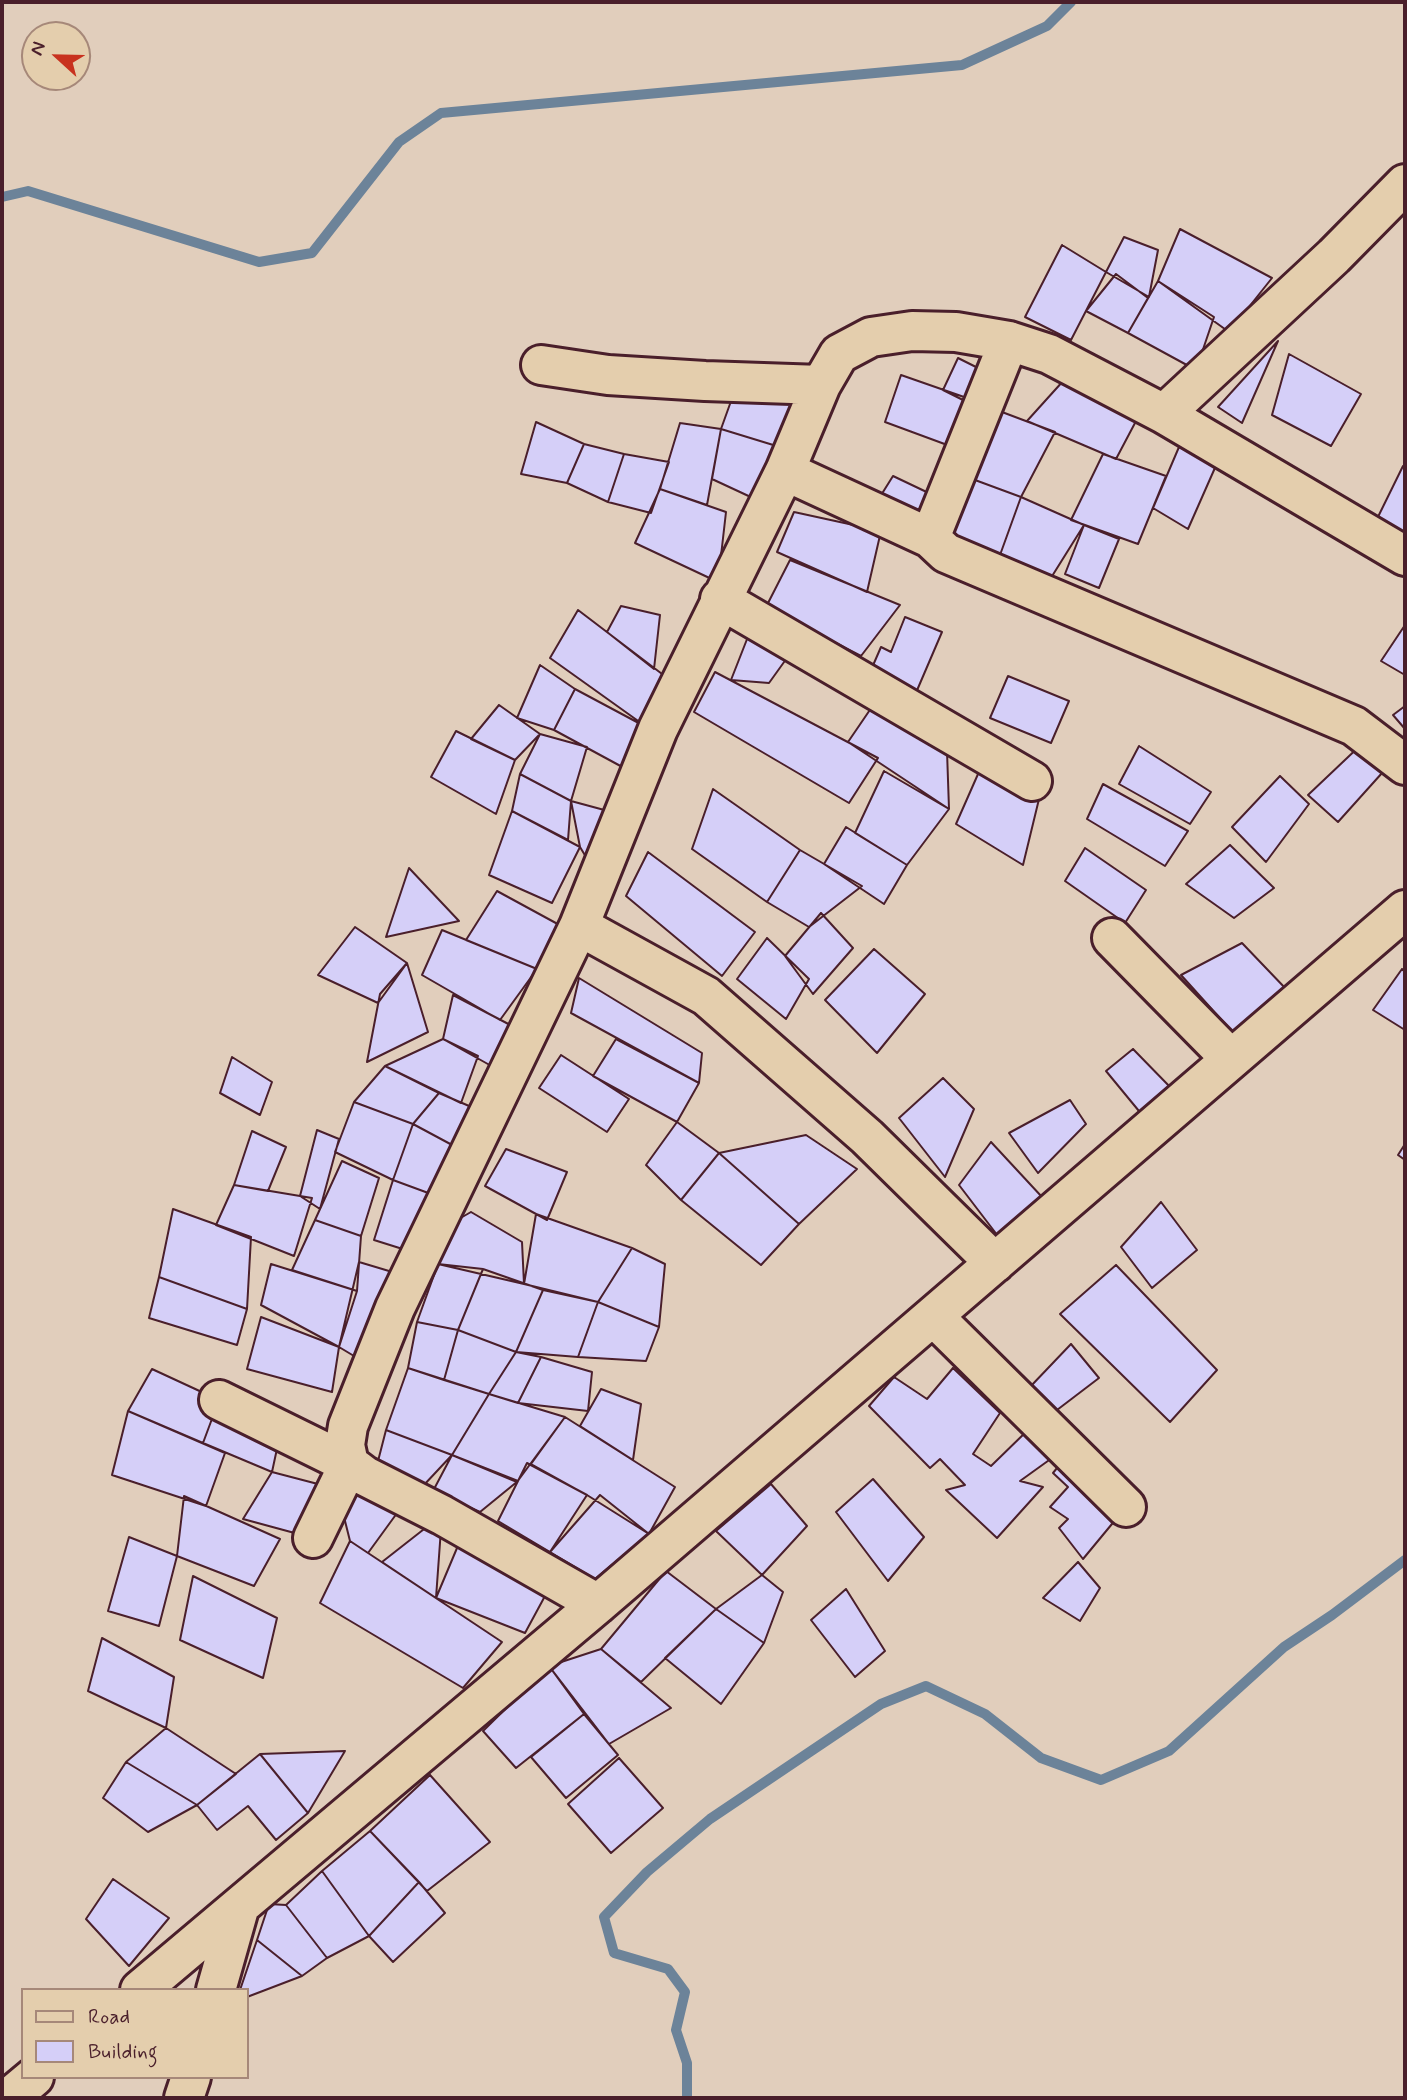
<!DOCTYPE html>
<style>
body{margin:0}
#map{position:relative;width:1407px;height:2100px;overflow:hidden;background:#e1cebc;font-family:Mynerve,sans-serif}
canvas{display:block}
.frame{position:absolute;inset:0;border:4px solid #4a1f2b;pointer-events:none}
.legend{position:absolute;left:21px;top:1988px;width:228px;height:91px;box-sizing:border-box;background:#e4cead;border:2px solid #a68879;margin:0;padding:9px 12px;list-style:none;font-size:21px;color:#4a1f2b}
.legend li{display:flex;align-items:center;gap:14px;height:35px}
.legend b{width:35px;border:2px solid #a68879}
.north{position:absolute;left:21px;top:21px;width:70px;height:70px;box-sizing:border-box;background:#e4cead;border:2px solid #a68879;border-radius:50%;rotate:292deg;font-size:19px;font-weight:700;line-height:28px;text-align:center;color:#4a1f2b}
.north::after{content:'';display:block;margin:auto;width:24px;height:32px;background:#c8321e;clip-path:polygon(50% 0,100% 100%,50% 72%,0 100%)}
</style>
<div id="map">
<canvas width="1407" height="2100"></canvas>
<div class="frame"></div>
<ul class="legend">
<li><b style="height:9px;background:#e4cead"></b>Road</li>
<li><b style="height:19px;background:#d5cff8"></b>Building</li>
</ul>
<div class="north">N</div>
</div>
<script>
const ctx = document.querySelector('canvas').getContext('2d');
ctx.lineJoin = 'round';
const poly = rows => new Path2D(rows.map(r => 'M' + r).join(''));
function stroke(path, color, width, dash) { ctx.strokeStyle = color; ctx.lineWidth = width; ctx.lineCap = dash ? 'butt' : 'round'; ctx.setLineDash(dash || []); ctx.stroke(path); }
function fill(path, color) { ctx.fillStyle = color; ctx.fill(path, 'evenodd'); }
stroke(poly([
 [2,197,28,191,259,262,312,253,399,142,441,113,962,65,1047,26,1071,2],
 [687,2098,687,2063,676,2030,685,1992,668,1969,614,1953,604,1917,647,1872,710,1819,881,1704,926,1686,985,1714,1041,1758,1101,1780,1169,1751,1284,1647,1332,1615,1405,1560]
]), '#6c8399', 10);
const building = poly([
 [1180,229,1272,278,1229,332,1158,281,1180,229],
 [1124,237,1158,250,1149,297,1106,272,1124,237],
 [1062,245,1106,272,1071,340,1025,317,1062,245],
 [1116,274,1148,298,1128,333,1086,311,1116,274],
 [1158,281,1214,317,1196,370,1128,333,1158,281],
 [1278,341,1242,423,1218,407,1278,341],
 [1289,354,1361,394,1331,446,1272,415,1289,354],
 [958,358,982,370,973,405,943,390,958,358],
 [901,375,964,397,950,446,885,422,901,375],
 [1064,380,1145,404,1116,459,1027,421,1064,380],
 [735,390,802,405,783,448,721,429,735,390],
 [994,409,1055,432,1021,497,975,480,994,409],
 [536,422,584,444,567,483,521,474,536,422],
 [680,423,721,429,707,505,660,489,680,423],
 [721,429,783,448,755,499,712,479,721,429],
 [584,444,624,454,608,502,567,483,584,444],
 [1179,447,1218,461,1188,529,1153,508,1179,447],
 [624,454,669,462,651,513,608,502,624,454],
 [1103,454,1166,476,1138,544,1071,520,1103,454],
 [1403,466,1405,467,1405,545,1374,525,1403,466],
 [893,476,935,496,918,533,878,500,893,476],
 [975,480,1021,497,1000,555,946,553,975,480],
 [660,489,726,512,718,582,635,543,660,489],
 [1021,497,1084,525,1049,581,1000,555,1021,497],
 [794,512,881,531,867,592,777,552,794,512],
 [1084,525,1119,539,1099,588,1065,574,1084,525],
 [790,560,900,605,861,656,766,607,790,560],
 [621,606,660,615,654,669,607,632,621,606],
 [578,610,666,677,648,728,550,658,578,610],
 [905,617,942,632,915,695,871,670,881,647,891,652,905,617],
 [1405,625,1405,675,1381,661,1405,625],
 [751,629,797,644,769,683,731,680,751,629],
 [540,665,575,689,554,730,517,718,540,665],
 [715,672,878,758,849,803,694,712,715,672],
 [1008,676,1069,701,1051,743,990,718,1008,676],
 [575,689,648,728,626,769,554,730,575,689],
 [876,701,947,751,949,809,848,742,876,701],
 [499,705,540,734,515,760,471,739,499,705],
 [1405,706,1405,729,1393,715,1405,706],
 [456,731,515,760,496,814,431,777,456,731],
 [540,734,587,747,571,801,520,774,540,734],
 [1365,741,1391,763,1338,822,1308,795,1365,741],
 [1139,746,1211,792,1190,824,1119,784,1139,746],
 [982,765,1039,799,1023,865,956,824,982,765],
 [884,771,949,809,907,865,855,833,884,771],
 [520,774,571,801,568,840,512,811,520,774],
 [1280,776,1309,804,1266,862,1232,827,1280,776],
 [1103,784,1188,831,1165,866,1087,819,1103,784],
 [713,789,800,850,767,902,692,849,713,789],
 [571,801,608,811,592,867,580,847,571,801],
 [512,811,580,847,552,903,489,875,512,811],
 [846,827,907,865,884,904,824,864,846,827],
 [1230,845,1274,888,1234,918,1186,884,1230,845],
 [1085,848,1146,890,1125,923,1065,881,1085,848],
 [800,850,862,886,809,927,767,902,800,850],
 [648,852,755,932,722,976,626,896,648,852],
 [409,868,459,921,386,937,409,868],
 [497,891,565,928,537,969,466,940,497,891],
 [821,913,853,948,813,994,785,956,821,913],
 [355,927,407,963,378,1003,318,975,355,927],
 [442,930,537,969,500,1020,422,975,442,930],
 [767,938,809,979,786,1019,737,979,767,938],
 [1242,943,1287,990,1236,1036,1181,975,1242,943],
 [874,949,925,994,877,1053,825,1000,874,949],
 [407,963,428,1032,367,1062,380,994,407,963],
 [1402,969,1405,972,1405,1030,1373,1010,1402,969],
 [579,978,702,1053,699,1083,571,1013,579,978],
 [453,995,516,1028,495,1068,443,1039,453,995],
 [443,1039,478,1056,461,1103,385,1066,443,1039],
 [616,1039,699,1083,677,1122,593,1076,616,1039],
 [1133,1049,1173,1090,1148,1122,1106,1071,1133,1049],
 [561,1055,629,1099,607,1132,539,1088,561,1055],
 [232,1057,272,1082,260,1115,220,1093,232,1057],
 [385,1066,439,1093,413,1124,354,1102,385,1066],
 [943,1078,974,1109,945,1177,899,1118,943,1078],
 [439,1093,476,1109,454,1146,413,1124,439,1093],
 [1070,1100,1086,1124,1038,1173,1009,1133,1070,1100],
 [354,1102,413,1124,393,1180,335,1152,354,1102],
 [677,1122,719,1153,681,1200,646,1165,677,1122],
 [413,1124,454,1146,431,1194,393,1180,413,1124],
 [317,1130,339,1139,320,1209,300,1196,317,1130],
 [252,1131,286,1147,268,1191,234,1185,252,1131],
 [806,1135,857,1169,799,1224,719,1153,806,1135],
 [991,1142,1042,1197,1001,1240,959,1185,991,1142],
 [1405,1144,1405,1160,1398,1155,1405,1144],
 [506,1149,567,1172,547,1220,485,1186,506,1149],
 [719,1153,799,1224,761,1265,681,1200,719,1153],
 [342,1161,379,1178,361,1236,315,1220,342,1161],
 [393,1180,431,1194,409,1251,374,1240,393,1180],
 [234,1185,312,1198,294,1256,216,1225,234,1185],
 [1161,1202,1197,1250,1152,1288,1121,1247,1161,1202],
 [173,1209,251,1237,247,1309,159,1277,173,1209],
 [471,1212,522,1242,524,1284,438,1264,450,1224,471,1212],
 [536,1214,632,1248,598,1302,524,1284,536,1214],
 [315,1220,361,1236,357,1291,292,1270,315,1220],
 [632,1248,665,1264,659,1327,598,1302,632,1248],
 [359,1262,409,1277,359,1359,339,1347,359,1262],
 [271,1264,357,1291,339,1347,261,1305,271,1264],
 [438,1264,483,1269,458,1330,417,1322,438,1264],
 [1116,1265,1217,1370,1170,1422,1060,1314,1116,1265],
 [483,1269,543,1290,516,1352,458,1330,483,1269],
 [159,1277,247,1309,237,1345,149,1318,159,1277],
 [543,1290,598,1302,578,1357,516,1352,543,1290],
 [598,1302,659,1327,646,1361,578,1357,598,1302],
 [261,1317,339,1347,332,1392,247,1369,261,1317],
 [417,1322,458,1330,444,1380,408,1368,417,1322],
 [458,1330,516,1352,489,1394,444,1380,458,1330],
 [1071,1344,1099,1378,1057,1410,1030,1387,1071,1344],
 [516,1352,541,1357,518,1403,489,1394,516,1352],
 [541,1357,592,1372,588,1411,518,1403,541,1357],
 [408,1368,489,1394,452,1455,386,1430,408,1368],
 [953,1368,1000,1413,973,1454,991,1466,1030,1428,1052,1458,1020,1481,1043,1487,997,1538,946,1490,965,1485,940,1459,930,1468,869,1406,894,1377,927,1399,953,1368],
 [152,1369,219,1400,203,1443,128,1411,152,1369],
 [601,1389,641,1404,633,1460,580,1426,601,1389],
 [489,1394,565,1417,517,1482,452,1455,489,1394],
 [219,1400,281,1430,272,1472,203,1443,219,1400],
 [128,1411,225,1453,206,1506,112,1475,128,1411],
 [565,1417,675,1487,649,1534,587,1495,531,1464,565,1417],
 [386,1430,452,1455,423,1486,377,1465,386,1430],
 [1070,1452,1126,1507,1083,1559,1059,1528,1068,1519,1050,1507,1068,1487,1053,1473,1070,1452],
 [452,1455,518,1481,480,1512,433,1491,452,1455],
 [527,1463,587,1495,550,1552,498,1521,527,1463],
 [272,1472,337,1489,313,1538,243,1519,272,1472],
 [873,1479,924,1537,888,1581,836,1512,873,1479],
 [771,1484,807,1526,762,1575,716,1531,771,1484],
 [337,1489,408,1498,368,1553,350,1541,337,1489],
 [600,1495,649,1534,595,1579,550,1552,600,1495],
 [184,1496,280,1539,254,1586,177,1556,184,1496],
 [442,1515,436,1598,382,1562,442,1515],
 [465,1529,545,1596,525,1633,436,1598,465,1529],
 [129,1537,177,1556,159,1626,108,1611,129,1537],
 [350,1541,502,1642,463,1688,320,1603,350,1541],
 [1078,1562,1100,1588,1080,1621,1043,1598,1078,1562],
 [666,1571,716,1609,641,1682,601,1649,666,1571],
 [762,1575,783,1592,764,1643,716,1609,762,1575],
 [193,1576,277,1618,263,1678,180,1640,193,1576],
 [846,1589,885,1651,855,1677,811,1620,846,1589],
 [716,1609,764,1643,721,1704,665,1658,716,1609],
 [102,1638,174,1677,166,1728,88,1691,102,1638],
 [601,1649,671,1708,609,1744,549,1666,601,1649],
 [549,1666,584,1714,516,1768,483,1731,549,1666],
 [584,1714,618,1755,566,1798,531,1757,584,1714],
 [166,1728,236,1774,197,1805,126,1762,166,1728],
 [345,1751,308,1813,260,1754,345,1751],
 [260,1754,308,1813,276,1840,248,1806,217,1830,197,1805,260,1754],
 [619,1758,663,1808,611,1853,568,1804,619,1758],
 [126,1762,197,1805,148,1832,103,1798,126,1762],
 [430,1775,490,1842,427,1891,370,1831,430,1775],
 [370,1831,419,1882,369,1936,322,1871,370,1831],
 [322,1871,369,1936,327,1958,286,1905,322,1871],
 [113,1879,169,1918,129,1966,86,1919,113,1879],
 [419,1882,445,1913,393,1962,369,1936,419,1882],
 [269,1904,286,1905,327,1958,302,1976,257,1940,269,1904],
 [257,1940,302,1976,247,1997,247,1990,240,1990,257,1940]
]);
fill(building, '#d5cff8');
stroke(building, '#4a1f2b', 2);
const minor = poly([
 [1009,341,930,538,946,553,1354,726,1405,765],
 [541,365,608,375,705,381,821,385],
 [1164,414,1334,256,1405,184],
 [785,471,930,538],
 [720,599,1032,781],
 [579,926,706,996,867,1137,995,1263],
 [1112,938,1231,1059],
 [933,1316,1126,1507],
 [219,1400,349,1464,313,1538],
 [598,1604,442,1515,365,1476,349,1464,345,1445,348,1426,395,1308,579,926,658,729,785,471,821,385,839,354,871,337,912,331,956,332,1009,341,1049,354,1164,414,1405,556],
 [140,1990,598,1604,1405,910],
 [216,1990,239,1909],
 [9,2098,34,2077],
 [184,2098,191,2077]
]);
stroke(minor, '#4a1f2b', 44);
stroke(minor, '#e4cead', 38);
</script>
